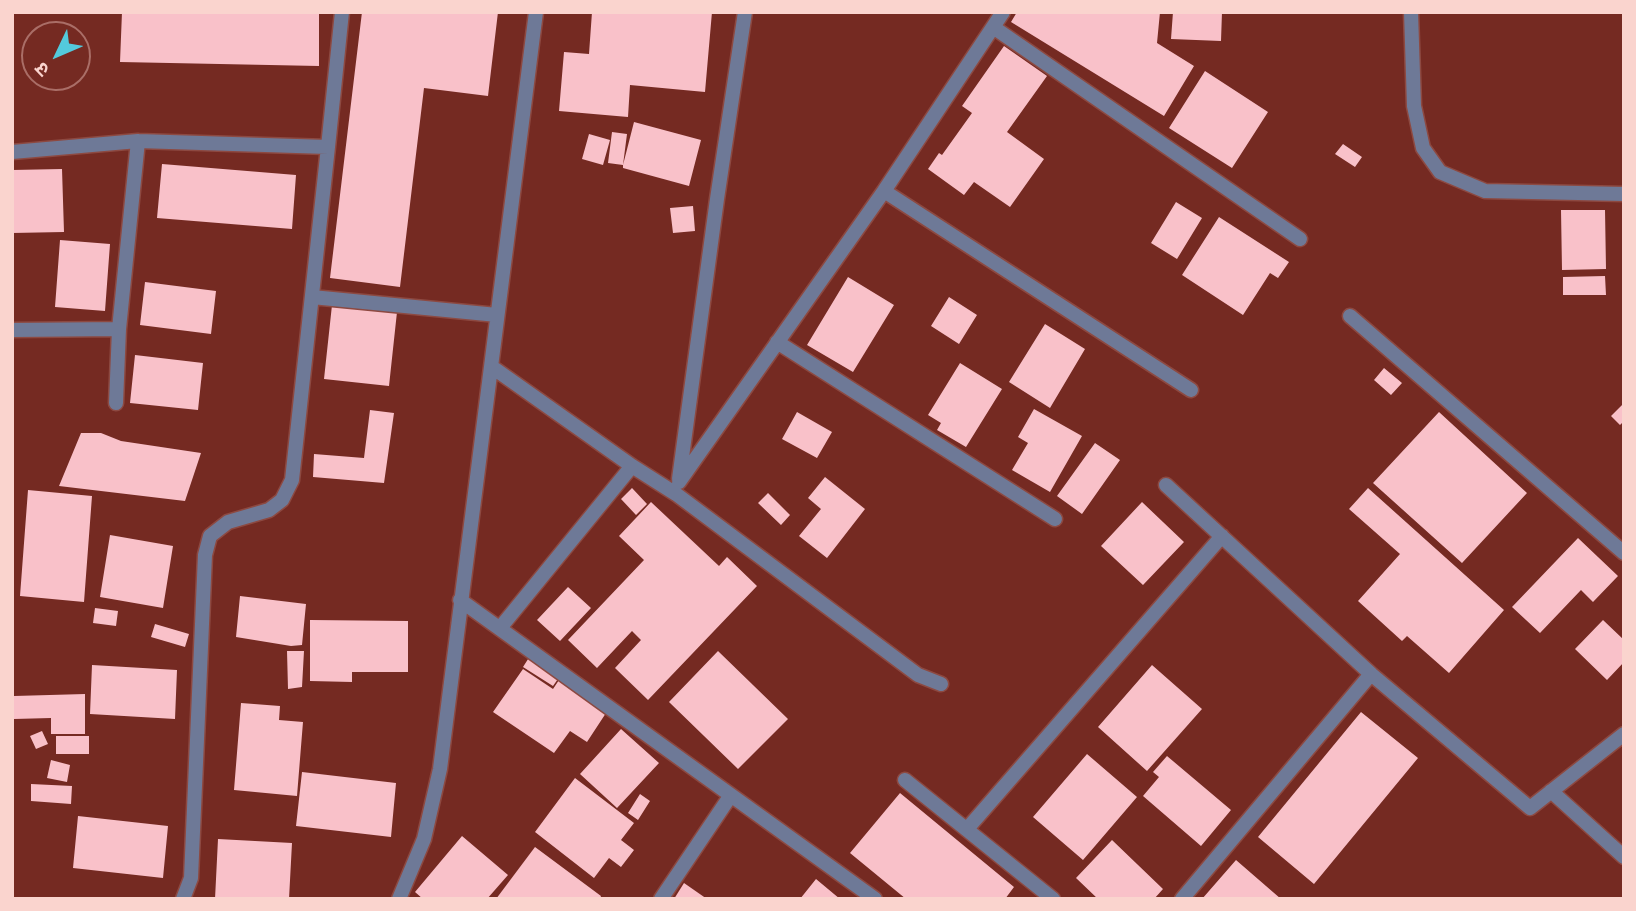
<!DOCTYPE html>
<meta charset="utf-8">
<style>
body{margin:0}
#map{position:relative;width:1636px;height:911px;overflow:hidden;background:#752a22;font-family:Karla,"Noto Sans Devanagari",sans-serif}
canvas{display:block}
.frame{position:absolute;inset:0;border:14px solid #fad4ce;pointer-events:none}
.north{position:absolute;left:21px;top:21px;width:70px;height:70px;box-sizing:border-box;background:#752a22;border:2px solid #aa6e67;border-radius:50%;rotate:226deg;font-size:19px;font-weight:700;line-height:28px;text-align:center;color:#fad4ce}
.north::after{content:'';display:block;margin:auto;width:24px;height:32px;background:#53cadc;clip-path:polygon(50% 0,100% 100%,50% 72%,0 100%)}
</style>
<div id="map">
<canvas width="1636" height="911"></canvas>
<div class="frame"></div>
<div class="north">उ</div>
</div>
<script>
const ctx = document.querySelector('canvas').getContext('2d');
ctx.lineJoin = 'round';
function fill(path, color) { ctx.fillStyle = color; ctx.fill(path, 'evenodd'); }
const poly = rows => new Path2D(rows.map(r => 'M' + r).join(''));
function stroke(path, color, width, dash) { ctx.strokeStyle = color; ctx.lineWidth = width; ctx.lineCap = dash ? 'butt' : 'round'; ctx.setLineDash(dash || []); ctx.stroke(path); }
fill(poly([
 [122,12,319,12,319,66,120,62],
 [362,12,498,12,488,96,424,88,400,287,330,278],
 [592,12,712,12,705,92,630,85,628,117,559,111,564,52,589,54],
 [1017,12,1160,12,1157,43,1194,66,1164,116,1011,22],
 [1173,12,1222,12,1221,41,1171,39],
 [1004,46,1047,76,1007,132,1044,159,1010,207,974,182,964,195,928,169,939,153,942,155,972,113,962,106],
 [1205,71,1268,112,1232,168,1169,128],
 [634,122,701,140,689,186,623,168,623,165,608,163,612,132,627,134,623,165],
 [589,134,610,140,603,165,582,159],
 [1343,144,1362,157,1355,167,1335,154],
 [162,164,296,175,292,229,157,218],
 [62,169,64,232,12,233,12,170],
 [1176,202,1202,218,1177,259,1151,243],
 [693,206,695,231,673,233,670,208],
 [1561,210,1605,210,1606,269,1562,270],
 [1219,217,1289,262,1278,278,1270,273,1243,315,1182,275],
 [60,240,110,244,105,311,55,307],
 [1605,276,1606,295,1563,295,1563,277],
 [848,277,894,305,853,372,807,345],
 [145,282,216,291,211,334,140,325],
 [949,297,977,315,959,344,931,326],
 [332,305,397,312,389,386,324,379],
 [1045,324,1085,349,1050,408,1009,382],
 [135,355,203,363,198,410,130,403],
 [960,363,1002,389,966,447,937,430,941,423,928,415],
 [1384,368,1402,383,1391,395,1374,380],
 [1624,403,1624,421,1620,425,1611,416],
 [1034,409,1082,436,1050,492,1012,470,1028,443,1018,437],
 [370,410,394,413,384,483,313,477,314,454,364,458],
 [797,412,832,432,817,458,782,439],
 [1439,412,1527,493,1462,563,1373,483],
 [81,433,101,433,121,441,201,453,185,501,59,486],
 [1095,443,1120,460,1082,514,1057,496],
 [825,477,865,509,827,558,799,536,821,509,808,498],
 [632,488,647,504,636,515,621,499],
 [1368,488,1504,610,1449,673,1407,636,1402,641,1358,601,1400,554,1349,509],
 [28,490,92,496,84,602,20,596],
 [768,493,790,515,781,525,758,503],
 [651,502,719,566,727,557,757,586,648,700,615,668,641,640,632,631,597,668,568,640,644,560,619,536],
 [1142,502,1184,542,1143,585,1101,546],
 [110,535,173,546,163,608,100,597],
 [1578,538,1618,576,1593,602,1581,590,1540,633,1512,607],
 [568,587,591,608,560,641,537,620],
 [240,596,306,604,302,645,291,646,236,637],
 [95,608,118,611,116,626,93,623],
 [310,620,408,621,408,672,352,672,352,682,310,681],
 [1603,620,1624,640,1624,662,1607,680,1575,649],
 [155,624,189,634,185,647,151,637],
 [287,651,304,651,302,687,288,689],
 [718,651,788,719,738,769,669,702],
 [530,656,560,676,553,686,523,667],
 [92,665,177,670,175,719,90,714],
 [1152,665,1202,709,1147,771,1098,727],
 [523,669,553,689,559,680,606,713,587,742,570,731,554,753,493,712],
 [85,694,85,734,51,734,51,718,14,719,14,696],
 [241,703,280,706,279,720,303,722,297,796,234,790],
 [1361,712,1418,758,1314,884,1258,837],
 [621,729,659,763,617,808,580,774],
 [42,731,48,744,36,749,30,736],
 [56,736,89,736,89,754,56,754],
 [1087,754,1137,797,1083,860,1033,817],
 [1167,756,1231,810,1201,846,1143,796,1159,777,1153,772],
 [51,760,70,765,67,782,47,778],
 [302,772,396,783,391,837,296,826],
 [575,778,634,823,621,840,634,850,621,867,609,858,594,878,535,832],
 [31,784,72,786,71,804,31,801],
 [900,793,1014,887,1005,899,906,899,850,853],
 [640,794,650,801,638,820,628,813],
 [78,816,168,826,163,878,73,868],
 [462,836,508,875,487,899,423,899,415,892],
 [218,839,292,843,289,899,215,899],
 [1112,840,1163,889,1154,899,1098,899,1076,878],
 [535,847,601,896,600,899,496,899],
 [1236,860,1281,899,1202,899],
 [816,879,840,899,800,899],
 [684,883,707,899,674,899]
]), '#f9c1c9');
const street = poly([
 [1411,12,1414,106,1423,148,1440,172,1485,191,1624,194],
 [993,27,1300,239],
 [12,152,138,141,328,147,342,12],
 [884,191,1191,390],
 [312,297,497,315],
 [1350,316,1624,553],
 [12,330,119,329],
 [777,342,1055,519],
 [492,367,632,466,676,494,918,675,941,684],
 [116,403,119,329,138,141],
 [679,479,717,199,745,12],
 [679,482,884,191,1003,12],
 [1166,485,1371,674],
 [460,600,875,899],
 [500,628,632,466],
 [905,780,1053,899],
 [1551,791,1624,857],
 [967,829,1222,536],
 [183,899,191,878,205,555,210,536,228,522,269,510,282,500,292,480,328,147],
 [399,899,424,839,440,769,536,12],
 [661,899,731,795],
 [1182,899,1371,674,1530,808,1624,734]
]);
stroke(street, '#8d4941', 17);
stroke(street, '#6e7997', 14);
</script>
